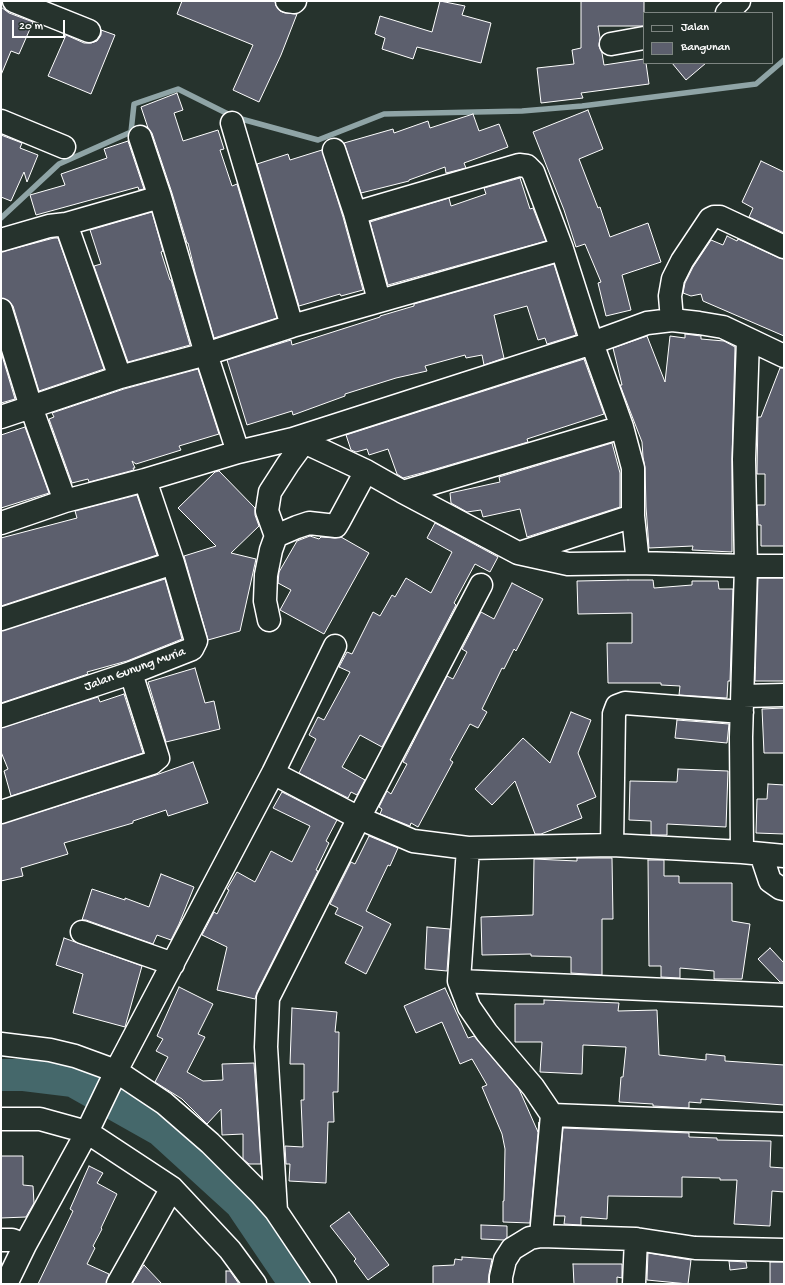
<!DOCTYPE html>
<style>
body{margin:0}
#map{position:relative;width:785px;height:1285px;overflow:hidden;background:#26332d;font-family:"Gochi Hand",sans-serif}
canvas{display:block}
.frame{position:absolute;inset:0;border:2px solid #fff;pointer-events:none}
.legend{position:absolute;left:643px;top:12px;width:130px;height:52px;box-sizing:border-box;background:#26332d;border:1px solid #7d8581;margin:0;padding:5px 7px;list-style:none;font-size:12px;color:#fff}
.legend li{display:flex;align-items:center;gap:8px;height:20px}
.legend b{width:20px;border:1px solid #7d8581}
.scale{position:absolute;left:12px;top:20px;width:53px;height:18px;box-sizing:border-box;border:2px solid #fff;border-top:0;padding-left:5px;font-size:12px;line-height:14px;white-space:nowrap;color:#fff;-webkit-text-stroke:3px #26332d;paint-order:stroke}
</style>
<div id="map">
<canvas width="785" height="1285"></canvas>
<div class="frame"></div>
<ul class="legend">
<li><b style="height:5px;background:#26332d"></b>Jalan</li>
<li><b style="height:11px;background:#5c5f6d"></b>Bangunan</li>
</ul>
<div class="scale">20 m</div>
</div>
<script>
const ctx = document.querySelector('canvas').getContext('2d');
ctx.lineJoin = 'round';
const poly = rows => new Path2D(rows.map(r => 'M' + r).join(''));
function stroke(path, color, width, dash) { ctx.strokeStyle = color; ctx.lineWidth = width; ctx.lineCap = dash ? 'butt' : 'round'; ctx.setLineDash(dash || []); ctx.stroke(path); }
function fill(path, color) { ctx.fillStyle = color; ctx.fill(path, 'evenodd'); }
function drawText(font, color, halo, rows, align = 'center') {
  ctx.font = font + ' "Gochi Hand",sans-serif'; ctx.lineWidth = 3; ctx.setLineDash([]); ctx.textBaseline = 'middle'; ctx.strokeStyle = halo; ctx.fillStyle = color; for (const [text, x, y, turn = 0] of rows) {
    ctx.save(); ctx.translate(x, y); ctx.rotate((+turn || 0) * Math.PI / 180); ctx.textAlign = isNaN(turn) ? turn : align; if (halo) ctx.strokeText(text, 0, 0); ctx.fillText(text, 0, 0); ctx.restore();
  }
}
stroke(poly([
 [1,218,59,164,131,132,134,104,178,89,234,117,318,140,384,114,522,111,582,106,756,84,784,60]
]), '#8fa4a6', 5.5);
stroke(poly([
 [1,1075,24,1075,73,1081,160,1130,241,1204,295,1284]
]), '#45686b', 32);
const building = poly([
 [182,1,275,1,276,6,280,11,285,13,297,14,281,55,259,102,233,90,253,45,177,14,182,1],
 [440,1,465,6,462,15,491,23,481,63,417,47,413,59,382,49,385,38,375,34,380,16,432,32,440,1],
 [581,1,644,1,644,26,598,26,600,38,599,46,602,53,604,65,644,59,644,63,646,63,649,84,581,93,583,98,541,103,537,68,574,64,572,50,581,48,581,1],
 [1,7,9,13,33,22,19,54,11,51,1,75,1,7],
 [101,30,115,35,91,94,48,76,66,35,84,43,91,43,97,41,101,35,101,30],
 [672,63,706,63,686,80,672,63],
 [177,93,183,110,174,113,183,141,218,130,224,149,220,150,232,186,237,184,277,318,214,338,195,272,188,243,187,243,172,193,152,133,148,128,141,107,177,93],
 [588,110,603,149,579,159,598,208,600,207,610,237,648,223,661,262,622,275,631,310,606,316,598,283,601,282,585,244,576,247,564,210,533,132,588,110],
 [473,114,479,131,499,124,508,147,464,163,466,168,446,173,445,167,409,180,409,181,361,193,344,143,393,129,394,133,428,121,430,128,473,114],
 [1,135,22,143,20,148,38,155,27,182,24,172,11,201,1,197,1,135],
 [128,141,144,189,139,190,138,187,36,215,30,195,65,185,61,174,107,158,104,149,128,141],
 [322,150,343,217,363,290,341,296,340,294,299,306,257,164,288,154,290,160,322,150],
 [761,161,784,172,784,233,749,217,753,208,742,202,761,161],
 [520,178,530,209,533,208,546,241,388,285,370,222,449,198,451,206,486,194,484,188,520,178],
 [152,212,163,251,161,252,170,280,171,280,190,345,128,362,94,266,101,264,90,230,152,212],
 [727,236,737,241,738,239,779,258,784,259,784,336,703,301,701,294,691,296,683,293,685,283,693,267,711,240,723,245,727,236],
 [54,238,58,238,104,369,39,391,13,306,9,301,1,298,1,252,54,238],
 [554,264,576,335,547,344,545,338,538,340,527,306,494,315,504,358,484,365,482,355,466,358,465,355,425,366,427,371,396,378,345,394,345,396,293,415,292,411,247,425,227,360,291,340,292,345,380,317,380,316,414,306,414,304,554,264],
 [685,334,701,336,701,339,724,341,735,347,732,459,732,552,692,550,693,546,649,548,646,507,645,468,643,457,642,442,620,385,622,385,613,348,647,336,665,382,670,336,685,338,685,334],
 [1,352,15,399,1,403,1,352],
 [584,359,604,414,527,439,528,442,429,471,403,478,397,474,388,449,369,455,367,449,356,452,351,450,346,435,584,359],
 [780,368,784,368,784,546,761,546,761,525,758,525,757,505,765,505,765,474,757,474,758,417,761,417,780,368],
 [198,369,219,434,179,446,181,450,136,464,132,461,135,468,133,468,134,470,89,482,88,479,72,483,49,419,54,417,52,413,124,389,198,369],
 [25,427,49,493,1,508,1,435,25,427],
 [612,443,620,473,620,507,527,537,520,509,483,517,481,510,467,512,451,503,450,493,500,482,499,477,612,443],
 [219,471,255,508,255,515,259,526,231,553,256,559,240,631,208,640,184,556,216,546,178,508,215,472,219,471],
 [137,495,157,555,1,606,1,538,77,518,75,511,137,495],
 [435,523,498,557,490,572,475,564,454,603,456,605,382,747,360,735,342,767,365,780,357,795,351,792,348,798,299,773,316,739,309,735,318,717,324,720,350,672,339,667,347,652,352,654,373,612,380,616,392,595,395,597,406,578,431,593,452,552,427,538,435,523],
 [310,536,319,539,321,537,335,538,341,537,369,553,324,634,280,610,291,590,278,583,279,572,297,541,310,536],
 [758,578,784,578,784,681,755,681,758,578],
 [165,579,182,639,127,661,87,672,88,674,1,703,1,631,165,579],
 [628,580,653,580,654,588,692,585,692,581,718,581,719,589,733,589,730,681,728,681,727,698,679,695,680,686,661,685,661,683,608,683,607,643,632,643,632,613,578,614,577,581,628,580],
 [512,583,543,599,516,651,514,649,504,669,502,668,482,709,487,712,478,728,470,724,450,760,453,762,418,827,411,823,410,826,380,814,382,809,379,807,387,791,391,794,407,764,403,762,447,676,453,679,467,652,462,649,481,612,494,619,512,583],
 [195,668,205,703,214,701,220,729,166,742,148,682,195,668],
 [124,694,143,753,11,796,4,771,8,769,1,752,1,728,98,697,100,702,124,694],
 [784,708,784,753,764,753,762,709,784,708],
 [571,712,591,720,578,753,596,797,577,805,582,818,541,834,535,834,515,781,492,805,475,789,523,738,550,763,571,712],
 [677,720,729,724,727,743,675,738,677,720],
 [193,762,208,803,168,816,166,810,133,821,133,823,64,843,68,854,21,868,23,876,1,881,1,824,156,775,193,762],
 [678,769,728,771,726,827,667,824,667,835,651,835,651,821,629,820,630,781,677,782,678,769],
 [768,784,784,785,784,834,756,833,757,799,767,799,768,784],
 [282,792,337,820,326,841,329,843,316,870,318,871,257,992,255,999,217,990,227,947,202,935,214,912,217,914,229,890,227,889,237,872,255,882,271,851,292,862,310,826,273,808,282,792],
 [369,836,398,848,390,866,388,865,366,911,391,924,366,974,345,963,363,927,335,914,338,908,330,904,351,862,355,864,369,836],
 [577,858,612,858,613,919,602,919,602,975,571,973,571,957,531,956,531,954,482,955,481,917,533,915,534,859,577,861,577,858],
 [648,860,664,860,664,876,679,876,679,883,732,883,732,921,750,924,742,979,714,979,714,971,680,968,680,978,661,977,661,966,649,966,648,860],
 [161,874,194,887,179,924,171,940,157,935,153,944,86,920,82,920,92,889,125,900,125,898,149,907,161,874],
 [427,927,450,929,447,971,425,969,427,927],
 [64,938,142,966,125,1027,73,1013,83,974,56,965,64,938],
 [770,948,784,963,784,982,780,982,758,959,770,948],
 [179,987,213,1004,198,1034,205,1037,187,1072,203,1081,223,1080,222,1064,254,1063,261,1164,249,1164,243,1159,243,1134,222,1135,221,1109,207,1124,182,1099,155,1082,168,1057,156,1051,163,1039,157,1036,179,987],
 [445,988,468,1038,474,1036,519,1089,538,1132,539,1122,530,1223,503,1222,503,1201,504,1201,505,1149,502,1134,482,1087,487,1085,472,1059,460,1064,442,1022,416,1033,404,1006,445,988],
 [544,1000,619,1003,618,1011,657,1010,659,1055,706,1060,706,1054,725,1056,725,1061,784,1065,784,1105,701,1099,701,1103,689,1102,689,1108,653,1106,653,1104,619,1102,621,1077,623,1077,626,1047,583,1045,582,1074,540,1072,542,1042,515,1042,515,1004,544,1004,544,1000],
 [292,1008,337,1012,335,1032,339,1032,338,1092,333,1092,334,1122,328,1122,326,1183,289,1181,290,1164,286,1164,285,1146,303,1147,301,1100,304,1100,304,1064,290,1064,292,1008],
 [563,1128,689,1133,689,1137,717,1138,717,1140,771,1141,770,1167,784,1168,784,1192,772,1191,770,1226,734,1224,737,1180,720,1180,720,1178,682,1177,682,1197,608,1196,607,1219,581,1217,581,1225,564,1224,565,1216,555,1216,563,1128],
 [1,1156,23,1156,23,1185,33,1186,34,1203,26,1217,1,1218,1,1156],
 [89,1166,103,1173,97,1183,117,1194,101,1228,102,1229,93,1246,95,1248,87,1264,109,1274,106,1284,38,1284,73,1211,70,1209,89,1166],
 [349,1212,389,1265,368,1280,354,1261,356,1259,330,1226,349,1212],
 [481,1225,507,1226,507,1238,504,1240,481,1239,481,1225],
 [648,1253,691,1260,688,1284,647,1280,648,1253],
 [462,1257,492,1259,489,1274,488,1284,433,1284,433,1266,454,1265,455,1259,462,1260,462,1257],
 [729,1261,746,1262,747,1268,730,1270,729,1261],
 [770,1262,784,1262,784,1284,770,1284,770,1262],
 [573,1264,622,1264,622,1278,617,1277,617,1284,574,1284,573,1264],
 [144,1265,162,1284,132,1284,141,1269,144,1265],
 [226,1271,230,1271,239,1284,226,1284,226,1271]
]);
fill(building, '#5c5f6d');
stroke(building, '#fff', 1);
const minor = poly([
 [14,1,89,31],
 [287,1,294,2,295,1],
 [727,13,739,1],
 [611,44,644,38],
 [1,121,64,147],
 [232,123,292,326],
 [140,137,160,197,206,354,238,452],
 [334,150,355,213,379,300],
 [355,213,519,165,527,166,533,172,562,249,592,343,622,427,633,468,633,516,638,563],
 [66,224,120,377],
 [1,240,49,226,66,224,160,197],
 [1,310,31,407,65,501],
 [672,320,670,296,673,279,682,261,710,219,714,217,720,217,784,247],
 [748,339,744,459,746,566,784,566],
 [1,417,120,377,206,354,292,326,562,249],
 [293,439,592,343,647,323,672,320,699,323,723,327,784,356],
 [403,492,622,427],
 [1,523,65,501,145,480,238,452,293,439,304,442,366,471,403,492,518,553,568,564,638,563,746,566,741,737,742,852],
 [276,536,267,511,270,492,288,464,304,442],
 [520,553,633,516],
 [1,619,173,563],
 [269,620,265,601,266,575,271,550,276,536,297,527,309,523,336,526,339,521,366,471],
 [743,696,784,695],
 [1,716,131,673,192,649,196,641,173,563,145,480],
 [273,773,359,818,413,841,468,848,612,845,742,852,784,856],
 [1,812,152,763,158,758,131,673],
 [612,845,614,714,617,706,625,703,742,712],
 [468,848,459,981,469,1007,487,1033,533,1087,552,1115,541,1236],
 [761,854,770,881,780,888,784,889],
 [82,932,173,964],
 [459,981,784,995],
 [1,1044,50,1050,75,1056,116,1071,164,1103,210,1143,261,1194,276,1211,325,1284],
 [552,1115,784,1124],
 [1,1119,40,1119,87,1132,172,1188,230,1250,255,1284],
 [276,1211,266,1047,268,998,359,818,481,585],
 [1,1240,12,1240,25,1245],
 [6,1284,25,1245,87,1132,112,1080,116,1071,273,773,335,646],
 [118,1284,172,1188],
 [501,1284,501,1277,505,1260,512,1249,530,1238,541,1236,636,1239,695,1248,784,1250],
 [634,1284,636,1239]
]);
stroke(minor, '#fff', 25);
stroke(minor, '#26332d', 22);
drawText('13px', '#fff', '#26332d', [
 ["Jalan Gunung Muria",135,670,-20]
]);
</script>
